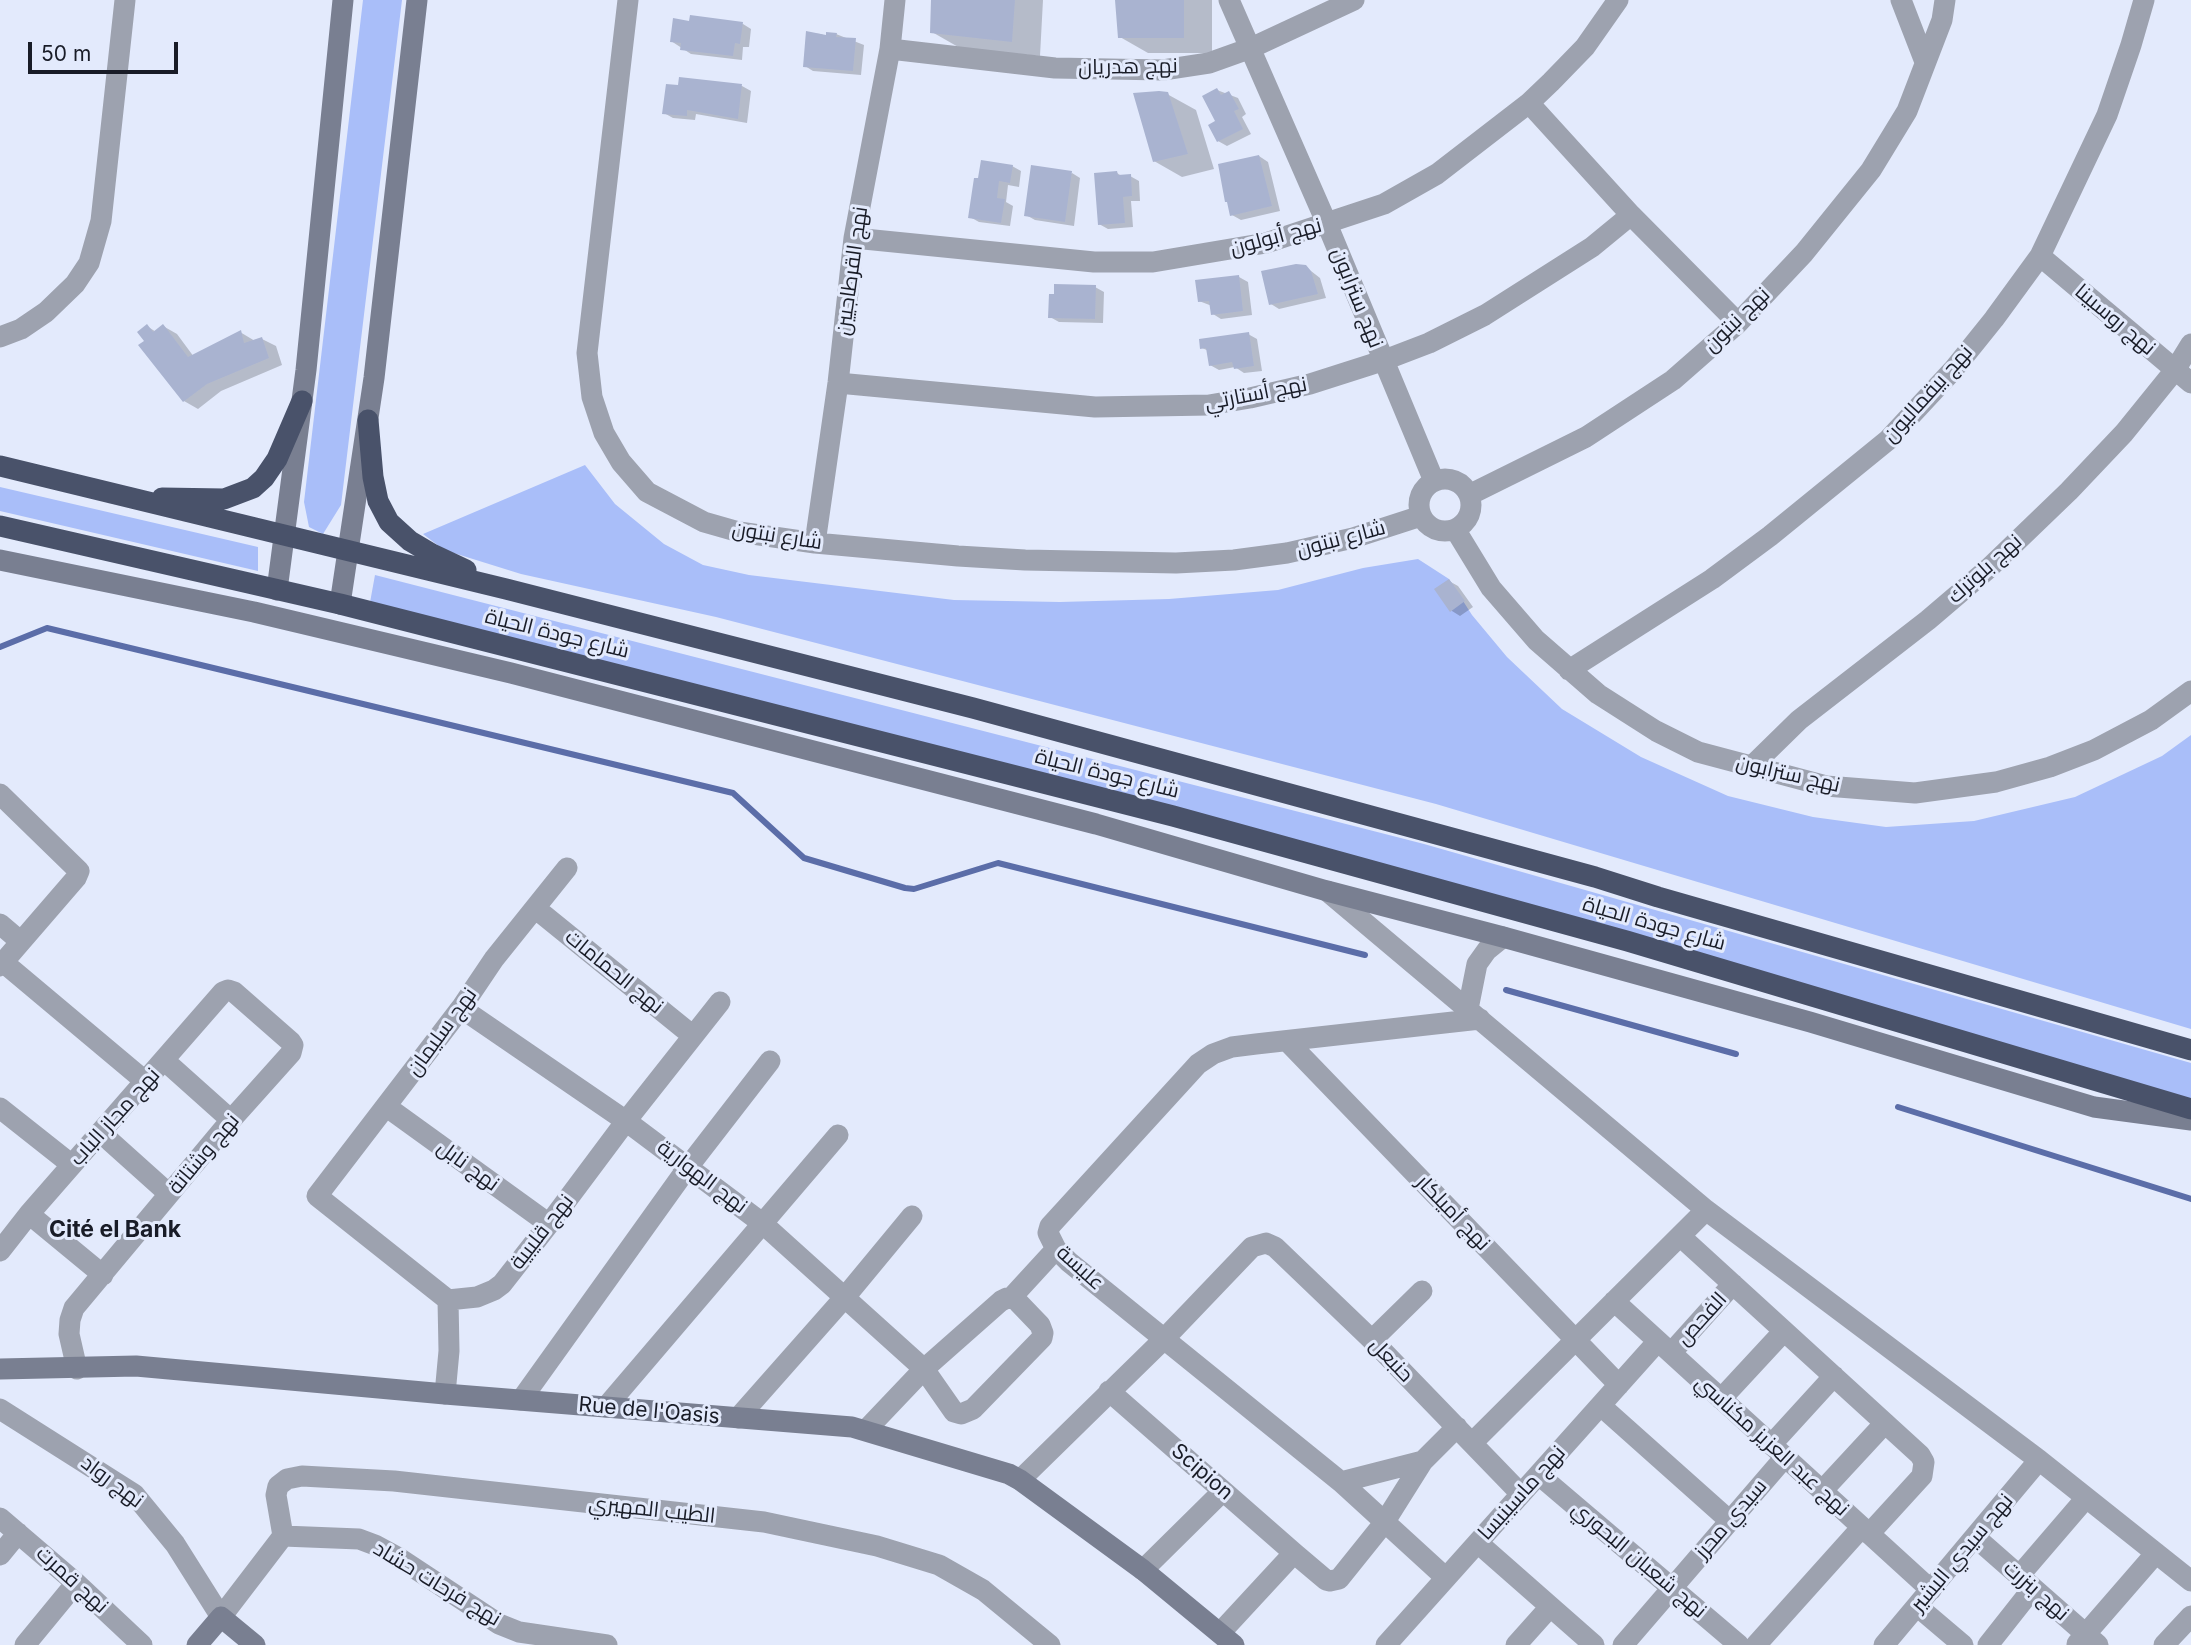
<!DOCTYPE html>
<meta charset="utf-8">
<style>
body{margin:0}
#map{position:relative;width:2191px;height:1645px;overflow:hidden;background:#e3eafc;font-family:Inter,sans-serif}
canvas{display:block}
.scale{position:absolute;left:28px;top:42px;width:150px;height:32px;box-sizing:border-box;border:4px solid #191c27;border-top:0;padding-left:9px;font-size:21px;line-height:24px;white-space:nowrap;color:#191c27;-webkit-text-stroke:5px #e3eafc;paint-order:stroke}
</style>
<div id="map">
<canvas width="2191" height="1645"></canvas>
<div class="scale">50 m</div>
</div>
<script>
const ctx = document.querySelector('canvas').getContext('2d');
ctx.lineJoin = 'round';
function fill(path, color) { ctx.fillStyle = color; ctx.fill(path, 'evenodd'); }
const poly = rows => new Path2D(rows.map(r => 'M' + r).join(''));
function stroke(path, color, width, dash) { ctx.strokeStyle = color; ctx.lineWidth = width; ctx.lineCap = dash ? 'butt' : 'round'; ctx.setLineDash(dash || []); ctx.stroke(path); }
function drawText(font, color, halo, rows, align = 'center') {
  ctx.font = font + ' Inter,Cairo,sans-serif'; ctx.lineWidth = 6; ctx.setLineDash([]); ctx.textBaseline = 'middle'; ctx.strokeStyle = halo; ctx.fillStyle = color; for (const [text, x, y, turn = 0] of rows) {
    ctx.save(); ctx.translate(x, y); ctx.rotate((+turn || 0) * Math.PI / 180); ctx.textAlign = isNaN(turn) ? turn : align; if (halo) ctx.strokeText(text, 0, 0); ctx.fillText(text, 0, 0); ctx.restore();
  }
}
fill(poly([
 [363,0,402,0,341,505,323,534,309,527,304,502],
 [585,465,615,504,664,544,703,565,749,575,954,600,1060,602,1169,599,1278,590,1363,568,1418,559,1449,579,1472,615,1507,657,1562,709,1641,757,1728,796,1813,817,1886,827,1974,821,2075,797,2162,756,2191,735,2191,1029,1436,804,716,617,521,574,444,550,423,534],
 [0,487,258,547,258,571,0,511],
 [375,575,1424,844,2191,1063,2191,1099,369,608]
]), '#a9bef9');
fill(poly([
 [932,0,1043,0,1040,56,960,48,932,32],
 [1117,0,1212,0,1212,53,1148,53,1120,37],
 [743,24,751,29,749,47,743,47,742,60,691,54,671,41],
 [807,33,821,34,827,37,836,34,864,45,861,75,813,71,805,66],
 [680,79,742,86,751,91,747,123,696,114,695,120,673,118,664,113,679,87],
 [1217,90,1238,98,1246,114,1242,117,1251,134,1227,146,1218,141],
 [1167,94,1196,110,1214,169,1182,177,1154,161],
 [1259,156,1268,162,1280,211,1241,220,1232,215],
 [1012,166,1021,171,1019,187,1008,185,1006,202,1013,206,1010,226,979,222,970,217,975,180],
 [1072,173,1080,178,1074,226,1035,220,1026,215],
 [1117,173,1123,177,1130,176,1139,181,1140,201,1131,201,1133,227,1108,229,1099,224],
 [1311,271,1320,278,1326,298,1279,309,1271,304],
 [1239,277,1248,282,1252,315,1221,319,1213,314,1212,306,1199,301],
 [1095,287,1104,292,1103,323,1059,322,1050,317],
 [147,326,156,332,163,326,177,334,194,357,240,332,255,341,262,339,276,346,282,365,221,391,198,409,184,401,146,341],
 [1248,334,1257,339,1262,371,1244,373,1235,367,1219,370,1210,365,1209,351,1202,348],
 [1449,581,1458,586,1473,607,1460,616,1452,611]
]), '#0003');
stroke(poly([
 [0,647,47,628,733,793,804,858,905,888,914,889,998,863,1365,955],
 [1506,990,1736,1054],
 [1898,1107,2191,1199]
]), '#5b6da8', 6);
fill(poly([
 [931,0,1015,0,1012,42,930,33],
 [1115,0,1184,0,1184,38,1118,38],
 [690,15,743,22,740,44,735,43,733,56,680,50,681,43,670,42,673,18,689,21],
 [806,31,826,35,826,32,837,33,836,37,856,38,853,71,803,67],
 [679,77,742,84,738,119,687,110,687,116,662,114,666,84,678,85],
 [1217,88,1221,95,1229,91,1239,109,1234,111,1243,129,1217,142,1208,125,1215,121,1202,96],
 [1159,91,1168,92,1188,154,1153,162,1133,93],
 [1259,155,1272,206,1230,216,1227,202,1225,202,1218,164],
 [981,160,1013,165,1010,183,999,181,997,198,1005,199,1001,223,968,218,974,178,978,178],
 [1031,165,1072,171,1065,222,1024,216],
 [1117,171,1118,175,1131,174,1132,196,1123,197,1125,223,1098,225,1094,173],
 [1296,264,1306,265,1311,271,1318,294,1269,305,1261,271],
 [1239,275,1243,311,1211,315,1209,301,1198,302,1195,280],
 [1054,284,1096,285,1095,319,1048,318,1049,294,1054,294],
 [147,324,153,332,163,324,188,357,241,330,244,343,262,337,269,358,207,384,183,402,138,345,144,341,137,332],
 [1249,332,1254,366,1234,369,1232,362,1209,366,1206,348,1200,349,1199,339],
 [1449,579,1465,601,1450,612,1434,589]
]), '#a9b3d0');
stroke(poly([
 [628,0,587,353,592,397,604,433,621,462,647,492,704,522,739,532,815,543,958,556,1025,560,1176,563,1234,560,1287,553,1353,538,1421,516],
 [1229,0,1327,224,1434,481],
 [1901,0,1925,62],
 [890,49,1055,68,1163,70,1209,63,1251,48,1354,0],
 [1529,103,1631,215,1738,323],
 [854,238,1094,262,1153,262,1266,243,1384,204,1437,174,1529,103,1551,82,1585,47,1618,0],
 [2040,256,2191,383],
 [0,337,21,329,46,312,75,284,89,263,101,221,125,0],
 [838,383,1095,407,1209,405,1250,398,1310,384,1382,361,1429,343,1485,315,1592,247,1631,215],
 '1419 505a26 26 0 1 1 52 0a26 26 0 1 1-52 0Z',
 [1469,495,1586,437,1673,380,1738,323,1804,253,1871,170,1907,111,1942,20,1945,0],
 [1455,529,1491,588,1536,640,1598,694,1656,731,1698,752,1826,786,1915,793,1996,782,2050,767,2094,750,2151,720,2191,691],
 [815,543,838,383,854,238,890,49,895,0],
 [1569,670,1712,579,1770,536,1888,440,1953,370,1994,319,2040,256,2107,115,2131,45,2144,0],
 [1752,766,1799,720,1928,620,1989,568,2069,491,2124,433,2175,370,2191,344],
 [0,794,79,871,76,878,0,966],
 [567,868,494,959,461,1008,317,1196,448,1300,477,1297,494,1290,502,1284,549,1224,626,1121,720,1002],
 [1327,891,1706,1210,2039,1460,2191,1581],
 [535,908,693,1036],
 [0,924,20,941],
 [3,962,146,1082],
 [461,1008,626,1121,762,1223,924,1369,954,1412,961,1414,973,1409,1042,1338,1043,1333,1040,1325,1015,1299,1007,1298,1001,1301,924,1369,866,1430],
 [1468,1009,1477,964,1487,950,1503,937],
 [1287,1041,1619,1385],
 [165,1061,231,1120],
 [387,1107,549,1224],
 [0,1108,72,1165],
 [101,1133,169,1194],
 [29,1214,103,1275],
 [1680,1236,1920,1455,1924,1462,1922,1476,1869,1534],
 [0,1251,29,1214,223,992,228,990,234,992,291,1042,293,1045,291,1053,231,1120,74,1308,70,1320,69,1334,77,1369],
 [1011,1298,1056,1249],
 [1614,1301,1931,1590],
 [1372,1340,1422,1291],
 [1671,1353,1733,1284],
 [1109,1391,1294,1553,1326,1580,1330,1581,1339,1579,1384,1523,1423,1461,1457,1427],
 [445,1394,449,1351,448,1300],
 [1721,1399,1784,1331],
 [521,1400,688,1167,770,1061],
 [1601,1406,1730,1521],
 [606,1407,838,1135],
 [0,1409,134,1494,175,1544,221,1617,283,1536,359,1539,375,1545,399,1558,499,1624,519,1632,607,1645],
 [738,1418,845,1297,912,1216],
 [1472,1443,1706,1210],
 [1771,1445,1834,1376],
 [1539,1475,1739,1645],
 [1020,1480,1164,1339,1252,1247,1266,1243,1275,1247,1372,1340,1521,1494],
 [1341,1482,1423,1461],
 [1822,1491,1885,1423],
 [0,1518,76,1583,142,1645],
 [283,1536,276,1495,278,1486,287,1479,302,1476,394,1481,764,1522,877,1546,939,1565,983,1590,1050,1645],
 [1975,1537,2098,1645],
 [1478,1543,1594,1645],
 [0,1555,18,1533],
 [1143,1570,1223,1491],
 [2019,1576,2086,1498],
 [1446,1578,1341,1482,1069,1262,1056,1249,1048,1233,1050,1226,1198,1064,1213,1054,1232,1047,1256,1044,1480,1019],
 [1917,1606,1963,1645],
 [1220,1633,1294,1553],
 [2077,1644,2156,1553],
 [25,1645,76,1583],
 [1386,1645,1658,1341],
 [1516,1645,1550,1607],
 [1623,1645,1785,1457],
 [1756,1645,1862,1527],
 [1884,1645,2039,1460],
 [1988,1645,2033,1588],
 [2164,1645,2191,1616]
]), '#9da2af', 21);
stroke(poly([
 [0,560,254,612,511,673,1096,824,1327,891,1503,937,1810,1022,2094,1107,2191,1120],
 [277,590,306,370,343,0],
 [340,604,374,378,417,0],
 [0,1369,136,1366,445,1394,852,1427,1009,1474,1020,1480,1143,1570,1234,1645],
 [197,1645,221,1617,255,1645]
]), '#797f91', 21);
stroke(poly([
 [368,420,373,477,378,501,389,522,410,541,432,554,466,570],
 [0,466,506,589,973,708,1595,877,1658,897,2191,1050],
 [162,498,224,499,253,488,264,478,277,459,302,401],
 [0,526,340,604,1173,816,1627,941,2191,1109]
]), '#49526a', 21);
drawText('21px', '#191c27', '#e3eafc', [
 ["نهج هدريان",1128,67,-1],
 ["نهج أبولون",1276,237,-15],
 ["نهج القرطاجيين",852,271,-82],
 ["نهج سترابون",1357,298,68],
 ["نهج نبتون",1737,320,-44],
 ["نهج روسبينا",2115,320,40],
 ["نهج أستارتي",1256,394,-11],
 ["نهج بيقماليون",1928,394,-48],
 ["شارع نبتون",777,536,9],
 ["شارع نبتون",1341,539,-15],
 ["نهج بلوترك",1985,569,-42],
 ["شارع جودة الحياة",557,634,14],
 ["شارع جودة الحياة",1107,774,14],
 ["نهج سترابون",1788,774,13],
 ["شارع جودة الحياة",1654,924,16],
 ["نهج الحمامات",614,972,39],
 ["نهج سليمان",442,1032,-54],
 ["نهج مجاز الباب",115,1117,-48],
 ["نهج وشتاتة",204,1154,-50],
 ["نهج نابل",468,1166,36],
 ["نهج الهوارية",702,1177,37],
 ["نهج أميلكار",1453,1213,46],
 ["نهج قليبية",542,1232,-52],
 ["عليسة",1080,1268,42],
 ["الفحص",1702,1319,-48],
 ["حنبعل",1391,1360,46],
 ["Rue de l'Oasis",649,1411,5],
 ["نهج عبد العزيز مكناسي",1772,1446,42],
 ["Scipion",1202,1472,41],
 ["نهج رواد",112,1482,37],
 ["نهج ماسينيسا",1522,1493,-48],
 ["الطيب المهيري",652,1510,6],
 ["سيدي محرز",1731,1519,-49],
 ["نهج سيدي البشير",1962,1553,-50],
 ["نهج شعبان البحوري",1639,1560,40],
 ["نهج قمرت",72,1580,42],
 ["نهج فرحات حشاد",437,1584,31],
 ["نهج بنزرت",2036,1591,41]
]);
drawText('bold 23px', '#191c27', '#e3eafc', [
 ["Cité el Bank",115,1230]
]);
</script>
